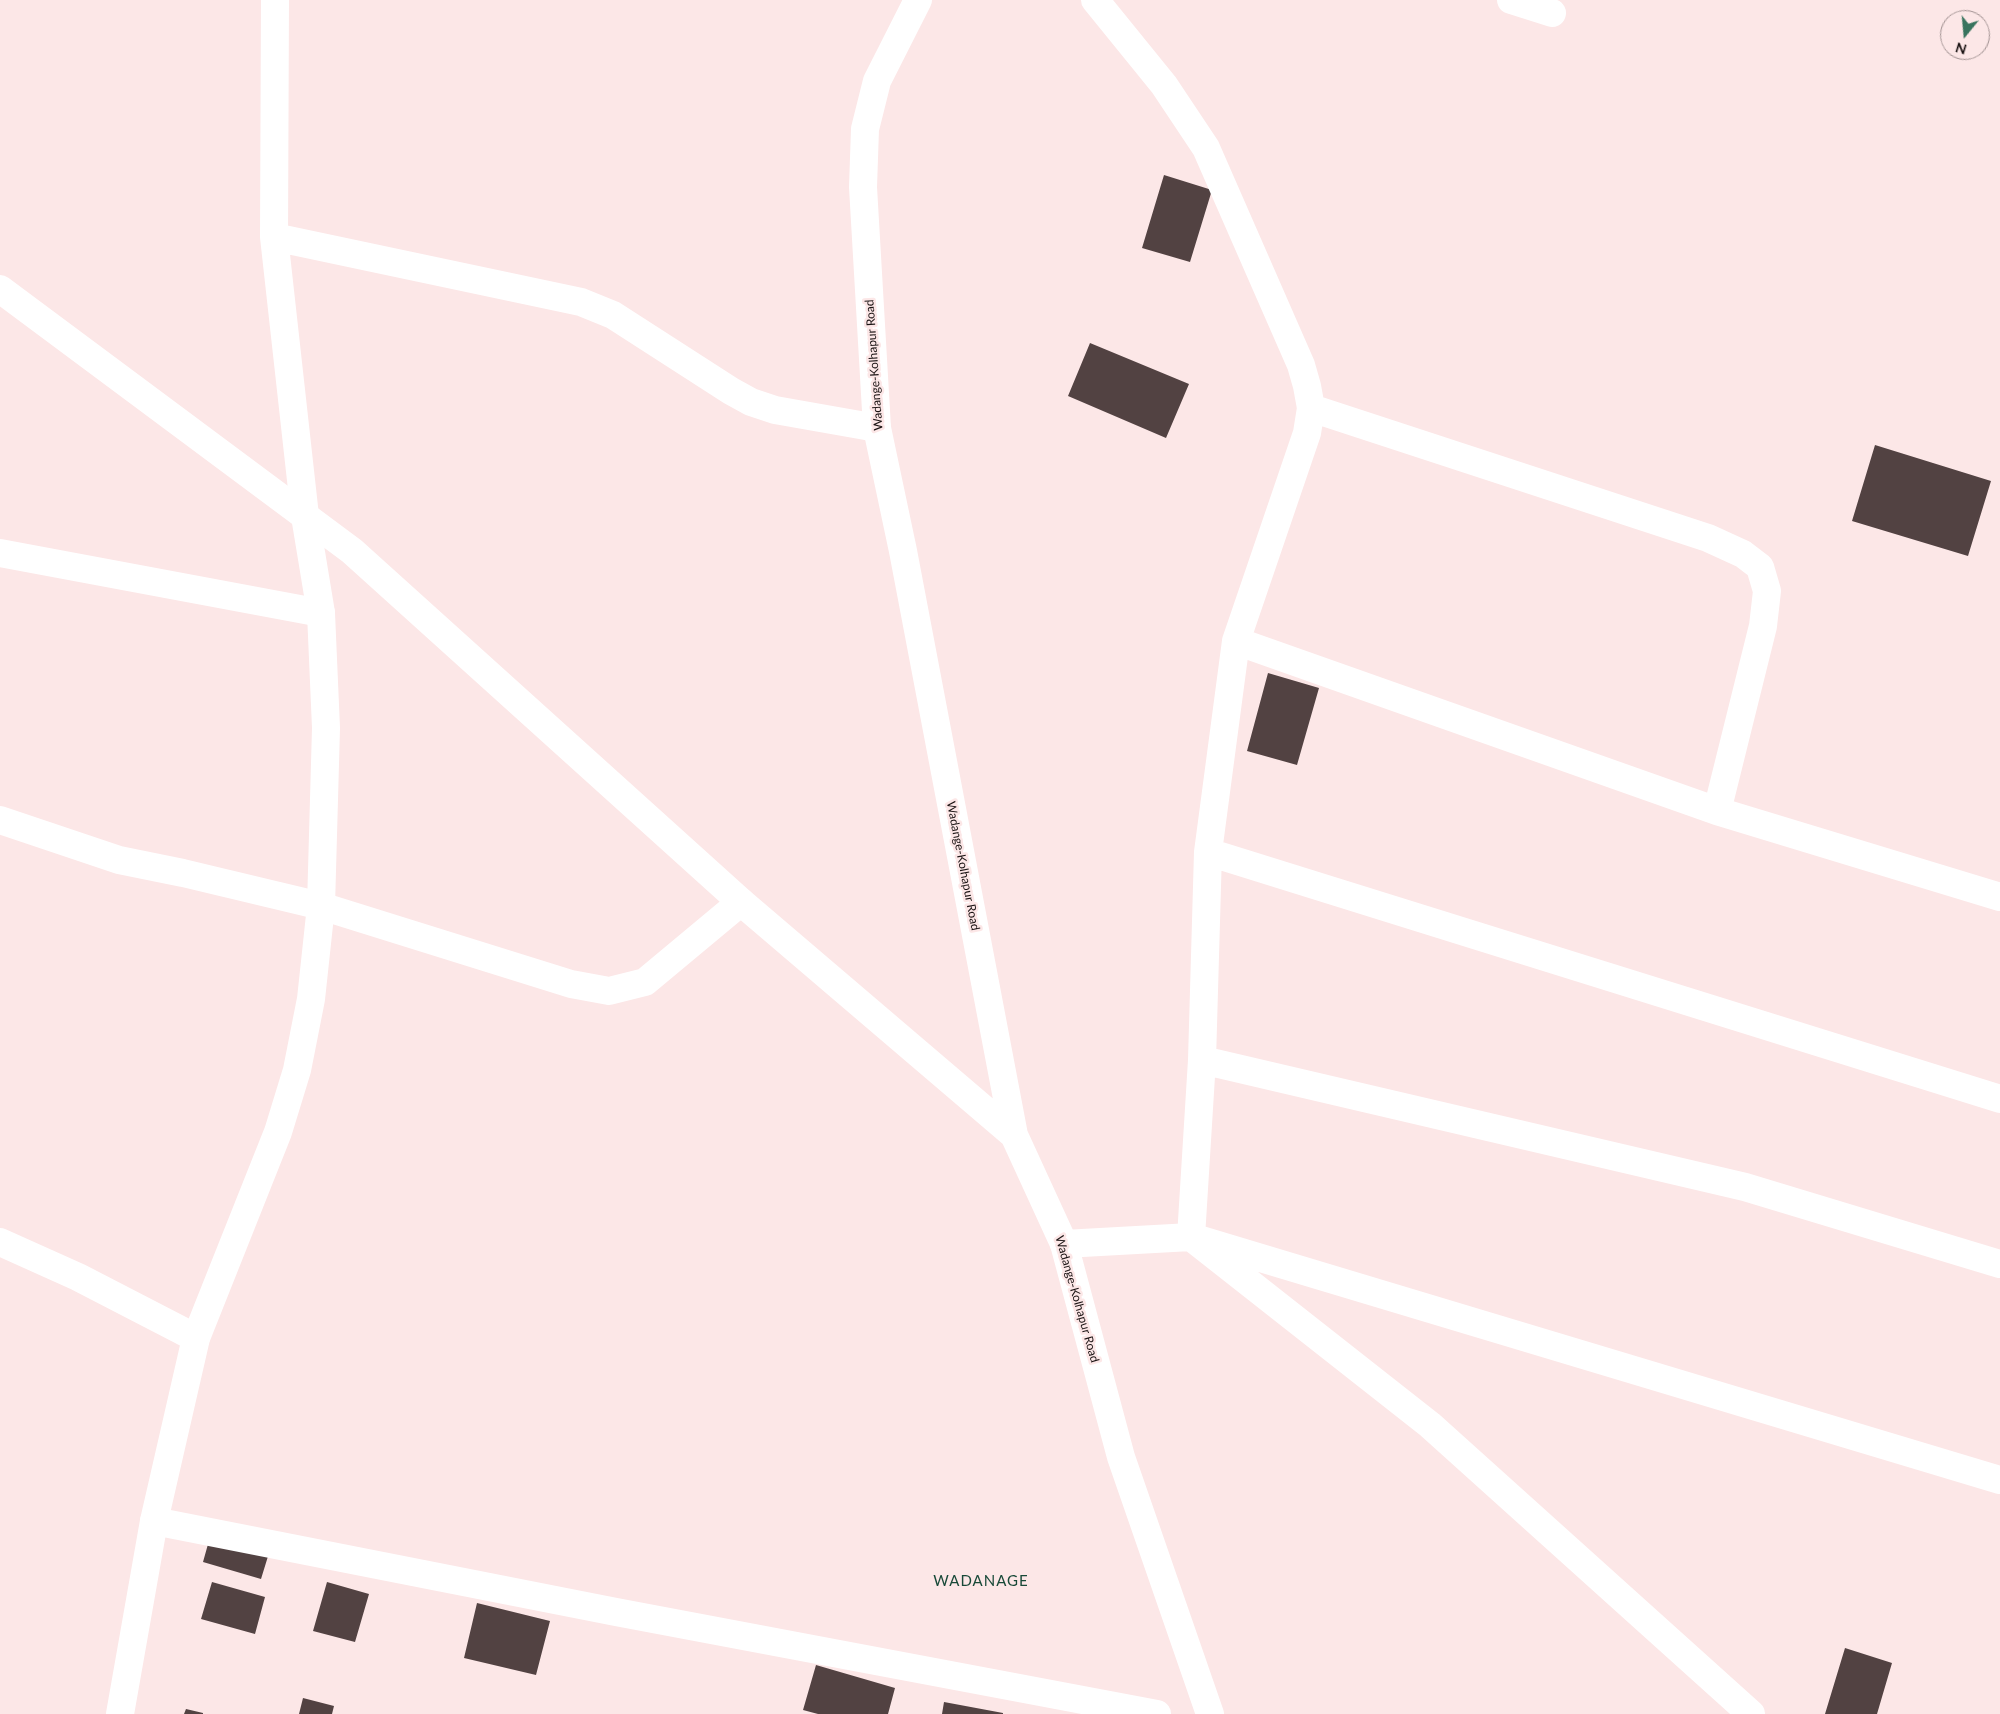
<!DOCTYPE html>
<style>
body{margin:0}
#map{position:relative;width:2000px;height:1714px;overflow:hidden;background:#fce7e7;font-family:Lato,sans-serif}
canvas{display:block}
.north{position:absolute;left:1940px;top:10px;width:50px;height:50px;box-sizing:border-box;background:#fce7e7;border:1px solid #a29292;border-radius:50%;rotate:197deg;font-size:14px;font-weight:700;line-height:20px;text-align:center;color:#1a1313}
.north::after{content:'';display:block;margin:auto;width:18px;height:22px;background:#38745e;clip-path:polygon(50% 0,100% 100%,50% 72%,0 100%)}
</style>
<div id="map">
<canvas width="2000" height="1714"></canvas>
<div class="north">N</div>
</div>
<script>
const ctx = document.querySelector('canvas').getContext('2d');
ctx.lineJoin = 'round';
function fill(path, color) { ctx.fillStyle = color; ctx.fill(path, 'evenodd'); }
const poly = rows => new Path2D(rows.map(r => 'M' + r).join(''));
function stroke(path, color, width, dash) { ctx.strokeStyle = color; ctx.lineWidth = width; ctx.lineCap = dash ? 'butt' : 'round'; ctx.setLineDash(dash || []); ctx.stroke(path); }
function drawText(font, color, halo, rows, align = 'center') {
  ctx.font = font + ' Lato,sans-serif'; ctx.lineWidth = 5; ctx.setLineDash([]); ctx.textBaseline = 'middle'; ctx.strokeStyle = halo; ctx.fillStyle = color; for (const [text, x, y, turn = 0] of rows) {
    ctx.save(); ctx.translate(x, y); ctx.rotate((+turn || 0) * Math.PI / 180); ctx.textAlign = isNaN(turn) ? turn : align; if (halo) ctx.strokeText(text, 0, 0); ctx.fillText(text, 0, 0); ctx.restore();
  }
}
fill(poly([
 [1164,175,1212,190,1190,262,1142,248],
 [1090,343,1189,384,1166,438,1068,396],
 [1875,445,1991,481,1968,556,1852,521],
 [1268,673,1319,688,1297,765,1247,751],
 [210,1537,269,1553,261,1579,203,1562],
 [212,1582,265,1597,255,1634,201,1619],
 [327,1582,369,1594,355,1642,313,1631],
 [477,1603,550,1621,536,1675,464,1658],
 [1845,1648,1892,1663,1877,1714,1825,1714],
 [816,1665,895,1688,888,1714,818,1714,803,1710],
 [303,1698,334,1706,332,1714,299,1714],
 [944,1702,1003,1713,1003,1714,942,1714],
 [186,1709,203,1713,203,1714,184,1714]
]), '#524242');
stroke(poly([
 [275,0,274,237,305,516],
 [1095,0,1164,85,1206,148,1301,365,1307,386,1311,408,1307,433,1236,641],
 [1511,0,1552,13],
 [274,237,581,302,613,315,731,391,751,402,775,410,877,428],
 [1311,408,1708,538,1743,554,1760,567,1767,591,1763,626,1717,811],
 [0,553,321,613],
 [0,820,119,860,183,873,321,906,571,984,609,991,645,982,741,902],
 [1208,852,2000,1099],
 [2000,897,1717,811,1236,641,1208,852,1202,1060,1191,1237,2000,1480],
 [1202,1060,1745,1187,2000,1264],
 [0,1242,78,1277,196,1338],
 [1064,1244,1191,1237,1430,1425,1751,1714],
 [154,1521,616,1612,1157,1714]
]), '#fff', 28);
stroke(poly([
 [120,1714,154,1521,196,1338,278,1132,297,1070,311,999,321,906,326,728,321,613,305,516]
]), '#fff', 28);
stroke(poly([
 [918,0,877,81,865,129,863,187,877,428,903,551,1014,1135,1064,1244,1121,1457,1210,1714],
 [0,289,352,551,741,902,1014,1135]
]), '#fff', 28);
drawText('12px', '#1a1313', '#fce7e7', [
 ["Wadange-Kolhapur Road",874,365,-94],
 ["Wadange-Kolhapur Road",963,866,79],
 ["Wadange-Kolhapur Road",1077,1299,74]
]);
ctx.letterSpacing = '1px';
drawText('15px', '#184938', '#fce7e7', [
 ["WADANAGE",981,1581]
]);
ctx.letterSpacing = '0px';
</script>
